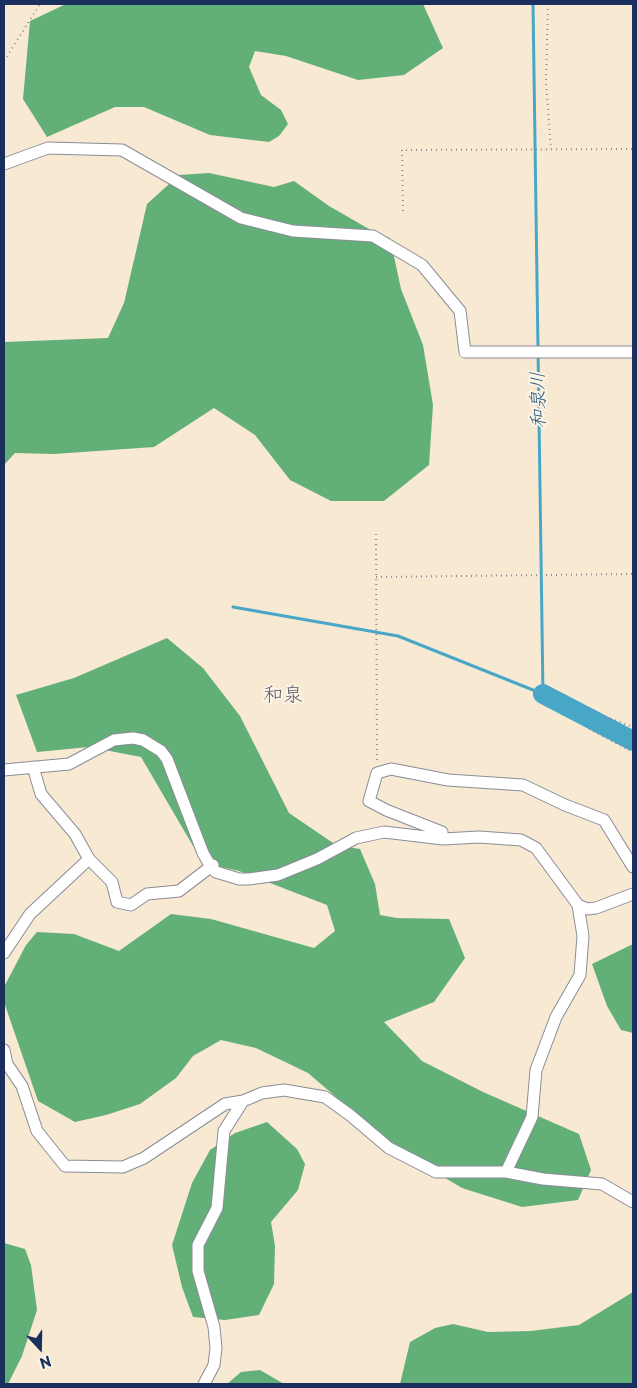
<!DOCTYPE html>
<meta charset="utf-8">
<style>
body{margin:0}
#map{position:relative;width:637px;height:1388px;overflow:hidden;background:#f8e9d3;font-family:"Playpen Sans",sans-serif}
canvas{display:block}
.frame{position:absolute;inset:0;border:5px solid #1b2f5e;pointer-events:none}
.north{position:absolute;left:15px;top:1323px;width:50px;height:50px;-webkit-text-stroke:4px #fcf5e5;paint-order:stroke;rotate:159deg;font-size:14px;font-weight:700;line-height:20px;text-align:center;color:#1b2f5e}
.north::after{content:'';display:block;margin:auto;width:18px;height:22px;background:#1b2f5e;clip-path:polygon(50% 0,100% 100%,50% 72%,0 100%)}
</style>
<div id="map">
<canvas width="637" height="1388"></canvas>
<div class="frame"></div>
<div class="north">N</div>
</div>
<script>
const ctx = document.querySelector('canvas').getContext('2d');
ctx.lineJoin = 'round';
function fill(path, color) { ctx.fillStyle = color; ctx.fill(path, 'evenodd'); }
const poly = rows => new Path2D(rows.map(r => 'M' + r).join(''));
function stroke(path, color, width, dash) { ctx.strokeStyle = color; ctx.lineWidth = width; ctx.lineCap = dash ? 'butt' : 'round'; ctx.setLineDash(dash || []); ctx.stroke(path); }
function drawText(font, color, halo, rows, align = 'center') {
  ctx.font = font + ' "Playpen Sans","Klee One",sans-serif'; ctx.lineWidth = 4; ctx.setLineDash([]); ctx.textBaseline = 'middle'; ctx.strokeStyle = halo; ctx.fillStyle = color; for (const [text, x, y, turn = 0] of rows) {
    ctx.save(); ctx.translate(x, y); ctx.rotate((+turn || 0) * Math.PI / 180); ctx.textAlign = isNaN(turn) ? turn : align; if (halo) ctx.strokeText(text, 0, 0); ctx.fillText(text, 0, 0); ctx.restore();
  }
}
fill(poly([
 [66,4,423,4,443,48,404,75,358,80,286,56,255,51,249,67,261,95,281,110,288,124,279,136,269,142,210,135,144,107,115,107,47,137,23,99,30,21],
 [209,173,274,187,294,181,329,206,369,229,390,238,401,289,423,345,433,405,429,465,384,501,331,501,290,480,255,435,214,408,154,447,54,454,15,453,4,465,4,342,108,338,124,303,147,204,179,175],
 [167,638,203,668,240,716,289,813,336,845,360,849,375,884,380,915,397,918,449,919,465,958,434,1002,384,1022,422,1061,483,1092,579,1134,591,1170,578,1200,522,1207,462,1188,398,1150,308,1073,256,1048,221,1040,193,1056,176,1078,140,1104,106,1115,75,1122,38,1101,4,1002,4,987,26,945,37,932,74,934,119,951,171,914,211,919,314,948,335,931,327,905,239,871,203,863,141,757,89,747,37,752,16,695,74,678],
 [633,944,633,1033,621,1030,607,1006,592,964],
 [267,1122,297,1149,305,1164,298,1190,271,1222,275,1246,274,1284,259,1315,225,1320,193,1317,182,1287,172,1245,192,1183,210,1150,235,1133],
 [4,1243,25,1249,31,1265,37,1310,22,1356,8,1384,4,1384],
 [633,1292,633,1384,400,1384,410,1342,435,1328,453,1324,488,1332,531,1331,579,1325],
 [260,1370,284,1384,227,1384,241,1372]
]), '#63af78');
stroke(poly([
 [233,607,398,636,543,694,533,4]
]), '#48a7c7', 3);
stroke(poly([
 [543,694,633,741]
]), '#48a7c7', 20);
const street = poly([
 [4,164,48,148,122,150,241,218,293,231,373,236,422,265,460,311,465,352,633,352],
 [33,767,41,794,75,834,89,859,112,882,117,902,131,905,147,894,179,891,213,865],
 [4,770,69,764,114,740,133,738,143,740,161,751,167,759,203,853,211,867,216,872,239,879,249,879,278,875,317,859,356,838,384,832,443,839,479,837,521,840,536,848,578,905,587,909,596,908,633,894],
 [442,832,386,810,369,801,377,773,391,769,448,780,523,785,565,805,604,820,633,867],
 [578,905,583,936,580,975,556,1017,536,1070,532,1117,506,1172,543,1179,602,1184,633,1202],
 [4,953,30,914,89,859],
 [4,1050,7,1064,22,1086,37,1131,65,1166,123,1167,144,1158,225,1104,243,1101,262,1093,284,1090,325,1097,350,1115,389,1148,436,1172,506,1172],
 [204,1384,214,1365,216,1348,214,1327,198,1271,198,1245,217,1208,224,1131,243,1101]
]);
stroke(street, '#8a8c98', 13);
stroke(poly([
 [548,4,546,82,551,149],
 [4,61,40,4],
 [403,211,402,150,633,149],
 [376,534,377,761],
 [376,577,633,574],
 [601,715,633,727],
 [589,729,633,752]
]), '#8a8c98', 2, [1, 4]);
stroke(street, '#fff', 11);
drawText('italic 19px', '#2b5983', '#fcf5e5', [
 ["和泉川",539,400,-91]
]);
drawText('20px', '#5f5c6b', '#fcf5e5', [
 ["和泉",283,695]
]);
</script>
